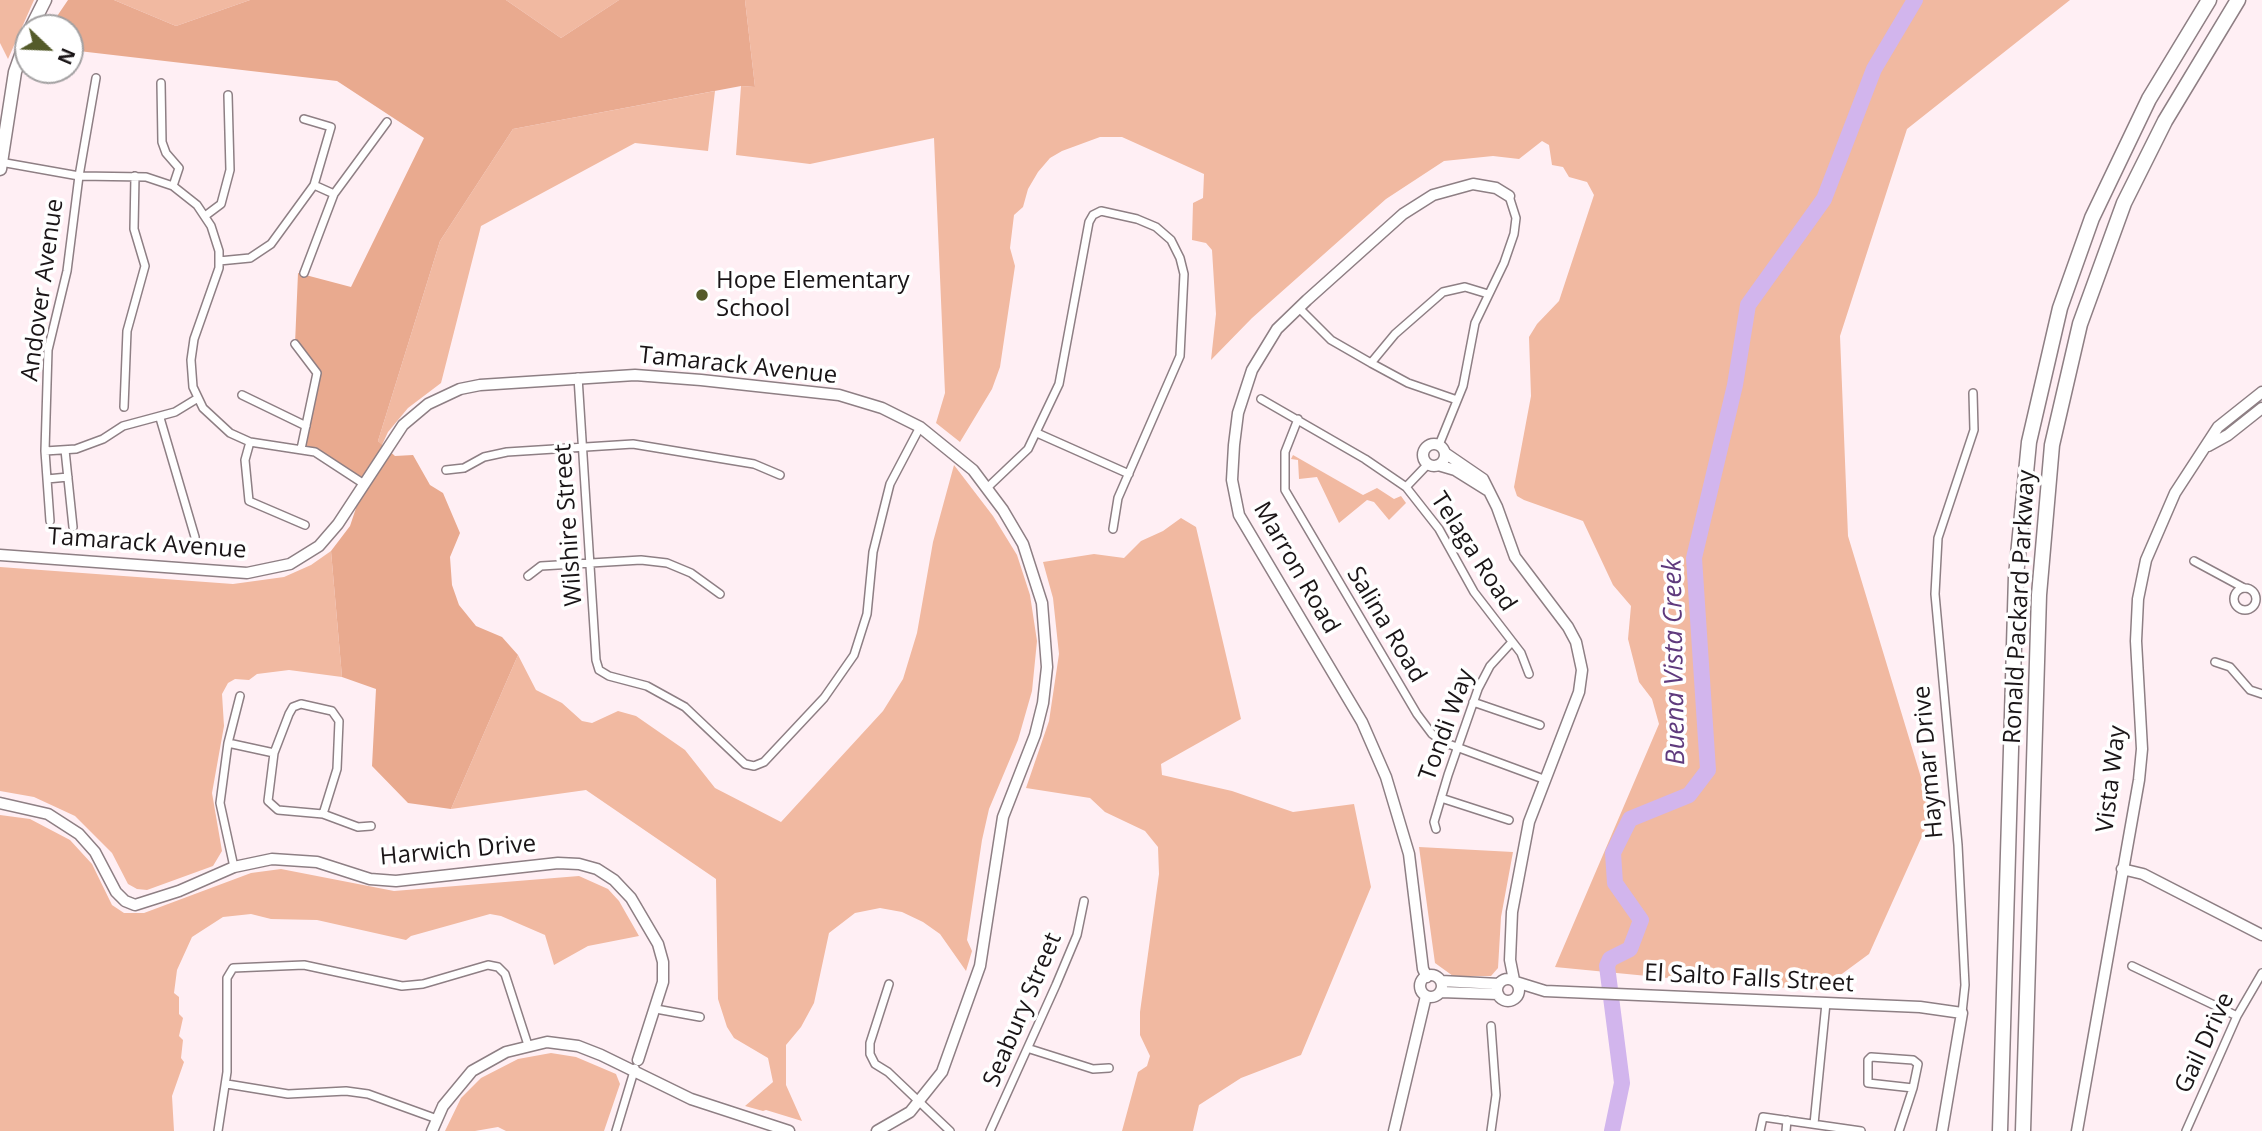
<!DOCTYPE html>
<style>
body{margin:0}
#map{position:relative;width:2262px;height:1131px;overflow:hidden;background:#ffeff4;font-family:"Open Sans",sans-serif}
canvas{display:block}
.north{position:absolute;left:14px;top:14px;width:70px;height:70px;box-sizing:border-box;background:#fff;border:2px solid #a3a1a2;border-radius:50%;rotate:113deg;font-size:19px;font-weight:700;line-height:28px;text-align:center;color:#1a1517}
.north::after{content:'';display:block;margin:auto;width:24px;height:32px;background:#545b2a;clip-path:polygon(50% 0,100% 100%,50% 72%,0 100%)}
</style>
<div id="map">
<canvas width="2262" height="1131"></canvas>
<div class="north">N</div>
</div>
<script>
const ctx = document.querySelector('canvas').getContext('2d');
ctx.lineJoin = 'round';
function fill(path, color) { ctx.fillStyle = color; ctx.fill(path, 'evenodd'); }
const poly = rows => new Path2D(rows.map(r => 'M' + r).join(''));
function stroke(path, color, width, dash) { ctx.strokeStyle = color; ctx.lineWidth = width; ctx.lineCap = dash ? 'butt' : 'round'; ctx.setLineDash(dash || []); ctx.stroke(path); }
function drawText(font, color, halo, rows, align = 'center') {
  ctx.font = font + ' "Open Sans",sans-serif'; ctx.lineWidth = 7; ctx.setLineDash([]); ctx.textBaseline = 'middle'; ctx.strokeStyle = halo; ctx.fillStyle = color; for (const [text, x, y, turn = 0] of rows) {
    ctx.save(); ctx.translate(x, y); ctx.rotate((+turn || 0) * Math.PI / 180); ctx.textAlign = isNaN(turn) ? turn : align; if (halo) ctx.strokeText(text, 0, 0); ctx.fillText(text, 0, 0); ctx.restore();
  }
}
fill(poly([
 [0,0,34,0,8,59,0,43],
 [114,0,250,0,176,26],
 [506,0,619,0,561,38],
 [745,0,2070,0,1907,129,1840,336,1848,536,1932,814,1869,954,1820,990,1775,987,1756,978,1709,982,1555,967,1659,724,1652,699,1639,682,1628,639,1631,606,1613,585,1583,521,1524,500,1517,496,1514,487,1531,396,1529,337,1537,324,1559,301,1594,195,1587,182,1569,177,1563,167,1552,165,1549,145,1542,141,1519,159,1493,156,1444,161,1386,199,1252,318,1211,360,1216,314,1212,250,1206,243,1192,240,1193,203,1203,198,1204,174,1122,137,1100,137,1062,151,1050,158,1038,172,1028,189,1023,207,1014,215,1010,248,1015,266,1000,367,992,389,960,442,936,423,945,393,934,138,810,164,736,155,741,86,755,87],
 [715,91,708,151,635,143,481,226,441,383,408,408,388,432,382,445,378,441,440,241,513,129],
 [1293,455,1363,495,1377,488,1394,499,1401,496,1406,503,1389,520,1374,502,1367,500,1339,523,1317,477,1299,479,1298,460,1291,459],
 [954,465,993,516,1017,555,1030,595,1037,641,1032,691,1018,740,989,809,982,840,967,940,972,951,966,971,940,934,923,922,902,912,880,908,855,913,829,933,814,1003,801,1027,786,1045,786,1085,802,1121,766,1110,763,1111,745,1106,773,1082,768,1058,734,1038,727,1027,718,999,716,879,586,790,451,809,518,655,536,690,562,703,582,721,592,723,618,711,636,716,685,750,715,788,781,822,883,711,903,679,917,633,933,542],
 [1181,518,1196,527,1241,719,1161,764,1162,775,1232,791,1293,812,1354,804,1371,887,1301,1055,1241,1078,1199,1105,1193,1131,1122,1131,1138,1072,1147,1066,1150,1056,1140,1035,1140,1012,1159,874,1158,847,1145,831,1105,812,1090,798,1026,788,1049,721,1059,654,1053,598,1043,562,1094,554,1124,558,1141,541,1163,531],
 [331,551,342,677,289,670,257,674,249,680,235,679,228,683,222,694,224,726,212,793,222,851,213,866,147,890,137,889,128,884,112,853,75,816,34,797,0,791,0,567,233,584,284,577,311,565],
 [0,815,30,819,70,840,92,864,112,905,124,913,144,913,251,873,281,869,394,891,579,876,608,889,619,901,639,936,588,946,554,965,545,935,501,916,490,914,411,936,406,940,317,920,271,919,251,914,223,917,192,937,177,970,174,993,179,997,179,1014,183,1018,179,1036,183,1040,181,1058,184,1062,172,1096,174,1131,0,1131],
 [1419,847,1513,852,1501,917,1498,968,1491,976,1453,976,1435,963],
 [551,1053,576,1057,616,1074,620,1084,604,1131,506,1131,498,1127,475,1131,445,1131,461,1098,481,1078,518,1059]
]), '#f1b9a1');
fill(poly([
 [68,0,114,0,176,26,250,0,506,0,561,38,619,0,745,0,755,87,741,86,513,129,440,241,378,441,395,456,413,455,430,485,443,493,460,533,450,557,452,585,459,605,476,626,502,637,518,655,451,809,408,803,372,766,376,689,342,677,331,551,350,526,364,484,315,452,301,449,317,373,295,344,298,273,351,287,424,138,337,81,70,50,70,28,49,28]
]), '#e9aa8f');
stroke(poly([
 [1612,1131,1622,1083,1607,966,1610,959,1630,949,1641,920,1615,883,1613,853,1630,819,1689,795,1708,770,1694,558,1735,385,1748,305,1824,199,1874,69,1915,0]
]), '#d2b5ed', 16);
const street = poly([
 [161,83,162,142,166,153,179,168,173,186],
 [0,162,79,176,146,177,173,186,197,205,211,226,219,251,219,268,194,339,191,360,193,387,203,408,230,433,250,442,315,452,364,484],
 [314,185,334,194],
 [205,216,221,204,230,170,228,95],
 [219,261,250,258,271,244,314,185,331,127,304,119],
 [304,273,334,194,387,122],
 [1299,308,1331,340,1371,363,1408,383,1457,400],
 [295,344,317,373,301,449],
 [1371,363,1395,334,1443,292,1465,287,1488,294],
 [578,377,596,660,599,670,609,676,647,686,685,707,745,764,754,766,764,762,824,698,854,655,867,614,873,552,890,484,920,427],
 [242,395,306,426],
 [1261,399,1365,459,1406,487,1439,529,1474,592,1521,653,1529,674],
 [124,407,127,331,145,266,134,229,135,176],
 [160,418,195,537],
 [1298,419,1285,452,1285,490,1417,714,1432,734,1443,742,1546,780],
 [1037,433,1129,474],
 [250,442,245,460,249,501,305,525],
 [1439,445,1463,386,1475,323,1504,263,1514,234,1516,218,1509,196],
 [65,450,73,527],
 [45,451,76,449,103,439,123,426,175,412,198,398],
 [446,470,464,468,484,457,507,452,633,444,754,464,780,475],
 [47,479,68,477],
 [1406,487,1428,464],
 [987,488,1028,449,1059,384,1089,222,1093,215,1101,211,1137,219,1156,227,1171,240,1180,258,1184,274,1180,356,1118,498,1113,529],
 [50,521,45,451,48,350,67,271,79,176,96,78],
 [2194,561,2244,588],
 [528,576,541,566,641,560,667,563,691,573,720,594],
 '2234 599a11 11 0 1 1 22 0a11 11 0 1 1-22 0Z',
 [2215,662,2230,667,2250,690,2262,694],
 [1473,702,1540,725],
 [228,743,274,753],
 [1441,798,1509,820],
 [323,814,337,769,339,721,332,711,301,704,293,707,289,714,274,753,268,801,278,810,323,814,358,827,371,826],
 [1436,829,1434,822,1448,775,1478,689,1490,666,1511,643],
 [234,867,220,803,228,743,240,696],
 [2132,966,2237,1016],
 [889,984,870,1043,870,1054,875,1064,888,1072,950,1131],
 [656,1009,700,1017],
 [1962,1013,1965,985,1958,845,1935,594,1938,538,1974,430,1973,393],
 [1491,1026,1496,1095,1491,1131],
 [1030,1049,1093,1069,1109,1068],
 [227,1084,288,1094,346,1091,368,1094,437,1119],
 [1814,1124,1826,1003],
 [218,1131,227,1072,227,978,233,968,304,965,402,986,423,984,488,965,498,967,505,974,528,1045],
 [616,1131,635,1068],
 [990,1131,1056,985,1077,935,1084,901],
 [1760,1131,1763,1117,1861,1131],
 [1786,1131,1787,1120],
 [1899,1131,1913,1088,1918,1064,1913,1060,1871,1057,1868,1060,1868,1083,1913,1088],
 [2186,1131,2237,1016,2262,973]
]);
const secondary = poly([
 '1423 455a11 11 0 1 1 22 0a11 11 0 1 1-22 0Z',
 [2208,446,2228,435,2262,408],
 [1445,453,1483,479,1497,507,1515,557,1568,627,1576,642,1582,670,1579,692,1529,822,1512,912,1510,960,1514,980],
 [1438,465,1455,470,1487,490],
 [0,555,247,573,290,564,319,546,338,524,403,425,428,404,460,389,480,385,635,375,701,380,839,395,882,408,920,427,973,470,1003,510,1023,544,1042,603,1047,667,1043,703,1035,735,1003,817,980,966,942,1072,910,1112,877,1131],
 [0,803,48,814,79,834,95,852,116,892,125,901,135,905,179,891,234,867,272,859,317,862,370,879,396,881,558,863,579,864,597,869,614,880,631,898,658,944,663,962,663,982,638,1060],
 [2122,869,2143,874,2262,935],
 '1420 986a11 11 0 1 1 22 0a11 11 0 1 1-22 0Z',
 [1427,977,1423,969,1409,854,1386,777,1362,722,1239,515,1232,480,1234,445,1238,413,1252,370,1277,329,1307,300,1403,214,1433,195,1473,184,1496,188,1509,196],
 '1497 990a11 11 0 1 1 22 0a11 11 0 1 1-22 0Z',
 [1441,981,1499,984],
 [1516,982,1545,991,1920,1007,1962,1013,1942,1131],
 [1441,992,1498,994],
 [432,1131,443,1106,472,1071,506,1052,547,1042,578,1046,601,1055,691,1099,789,1131],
 [1394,1131,1426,996],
 [2077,1131,2139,780,2142,749,2136,641,2138,599,2146,560,2175,493,2218,427,2262,392]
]);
const primary = poly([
 [31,28,45,0],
 [0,169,15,72,28,35]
]);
const highway = poly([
 [2000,1131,2016,576,2029,442,2060,308,2092,218,2149,99,2209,0],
 [2023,1131,2039,595,2052,445,2080,324,2124,203,2165,121,2238,0]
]);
stroke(street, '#8e7f84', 10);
stroke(secondary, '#8e7f84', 13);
stroke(primary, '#8e7f84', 15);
stroke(highway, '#8e7f84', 17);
stroke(street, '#fff', 7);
stroke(secondary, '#fff', 10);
stroke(primary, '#fff', 12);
stroke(highway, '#fff', 14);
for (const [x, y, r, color] of [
 [702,295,7,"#545b2a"]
]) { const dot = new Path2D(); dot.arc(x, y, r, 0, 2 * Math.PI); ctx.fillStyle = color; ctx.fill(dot); stroke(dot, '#fff', 2.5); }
drawText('24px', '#1a1517', '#fff', [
 ["Hope Elementary",716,281],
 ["School",716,309]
], 'left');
drawText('24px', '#1a1517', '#fff', [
 ["Andover Avenue",43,290,-82],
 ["Tamarack Avenue",738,366,6],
 ["Wilshire Street",569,525,-94],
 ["Tamarack Avenue",147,544,4],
 ["Telaga Road",1473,552,57],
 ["Marron Road",1296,568,60],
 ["Ronald Packard Parkway",2020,607,-87],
 ["Salina Road",1386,625,59],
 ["Tondi Way",1447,725,-70],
 ["Haymar Drive",1929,762,-95],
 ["Vista Way",2112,779,-83],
 ["Harwich Drive",458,851,-5],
 ["El Salto Falls Street",1749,979,3],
 ["Seabury Street",1023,1010,-67],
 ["Gail Drive",2205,1043,-65]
]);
drawText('italic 26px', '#5f3a7d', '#fff', [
 ["Buena Vista Creek",1675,662,-91]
]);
</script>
